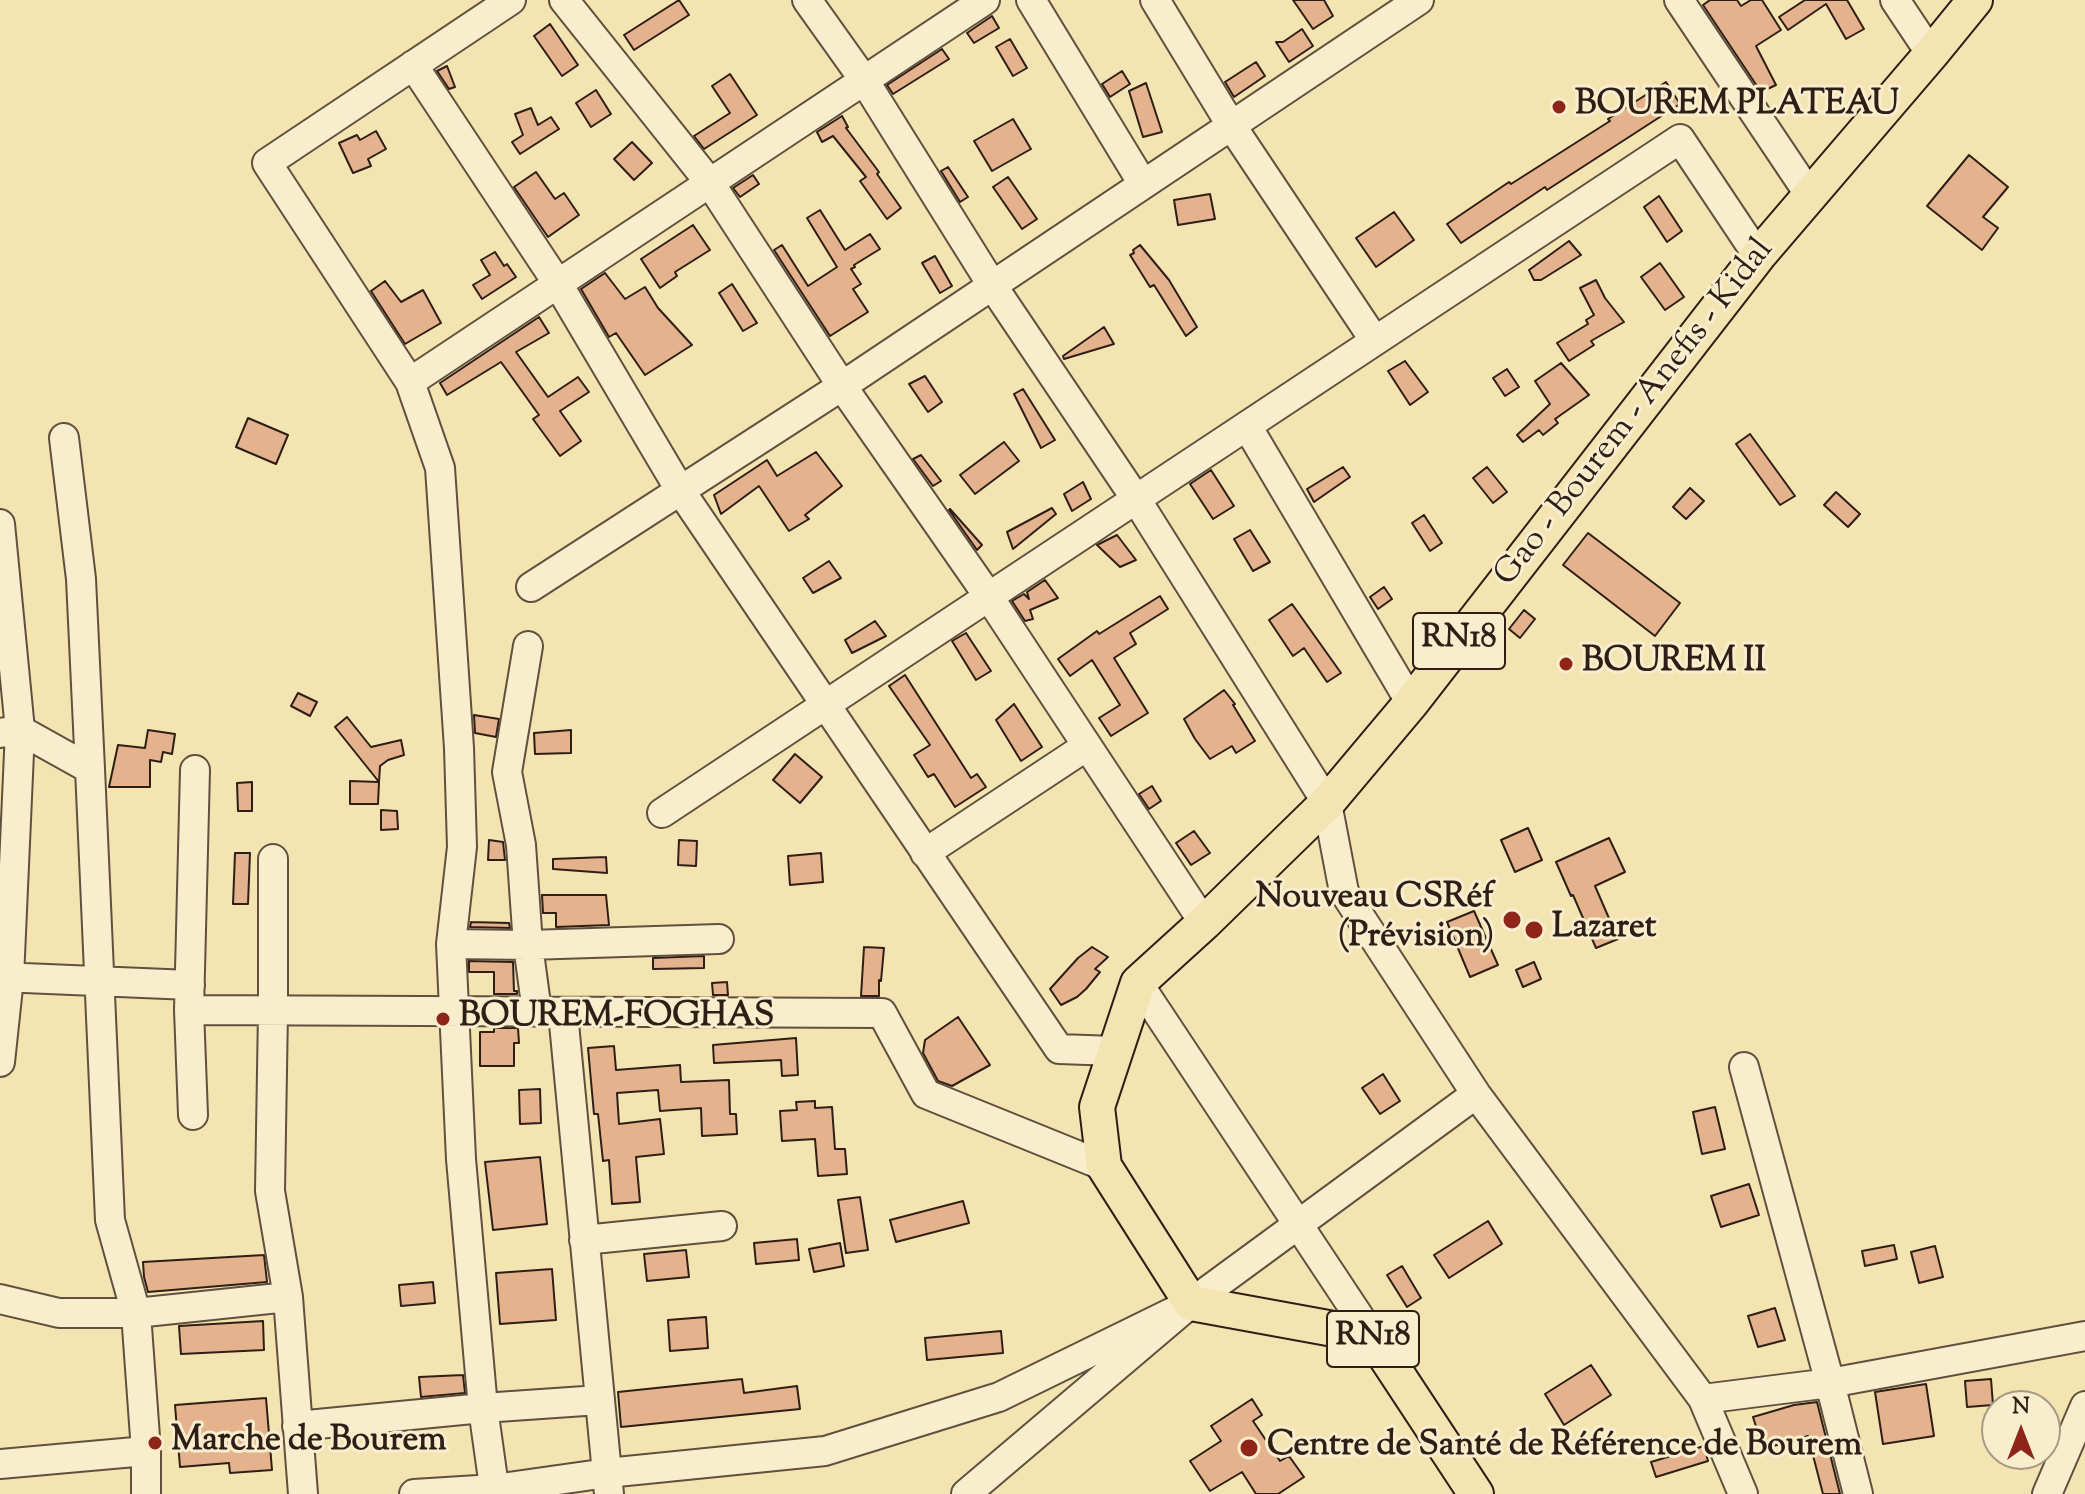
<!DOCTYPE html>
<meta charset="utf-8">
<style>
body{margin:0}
#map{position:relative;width:2085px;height:1494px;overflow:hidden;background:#f4e4b2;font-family:"Sorts Mill Goudy",serif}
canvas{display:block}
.north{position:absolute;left:1981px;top:1390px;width:80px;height:80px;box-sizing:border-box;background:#f8edcd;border:2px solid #a79a84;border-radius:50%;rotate:0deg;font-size:22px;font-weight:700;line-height:32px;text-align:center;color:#2e1e16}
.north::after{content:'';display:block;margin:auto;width:28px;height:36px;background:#8f2418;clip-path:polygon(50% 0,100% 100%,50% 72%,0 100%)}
</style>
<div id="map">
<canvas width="2085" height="1494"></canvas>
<div class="north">N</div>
</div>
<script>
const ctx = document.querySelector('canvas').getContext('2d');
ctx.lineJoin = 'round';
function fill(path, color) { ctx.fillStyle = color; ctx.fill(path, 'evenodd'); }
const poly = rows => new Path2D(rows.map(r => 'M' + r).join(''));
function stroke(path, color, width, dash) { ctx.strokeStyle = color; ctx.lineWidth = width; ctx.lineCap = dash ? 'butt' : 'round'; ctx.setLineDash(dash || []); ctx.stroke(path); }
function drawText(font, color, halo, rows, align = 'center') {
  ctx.font = font + ' "Sorts Mill Goudy",serif'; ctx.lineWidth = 6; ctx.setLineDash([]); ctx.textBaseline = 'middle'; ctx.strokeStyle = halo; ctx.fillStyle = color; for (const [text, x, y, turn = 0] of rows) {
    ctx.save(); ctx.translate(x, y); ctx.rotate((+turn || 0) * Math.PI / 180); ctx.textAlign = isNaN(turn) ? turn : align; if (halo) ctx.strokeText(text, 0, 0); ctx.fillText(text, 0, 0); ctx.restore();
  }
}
const building = poly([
 [679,0,689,15,634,50,624,35,679,0],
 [1293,0,1324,0,1333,16,1313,29,1293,0],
 [1710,0,1737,0,1741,6,1751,0,1762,0,1781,30,1756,46,1776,85,1761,92,1703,5,1710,0],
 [1805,0,1847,0,1864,29,1846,39,1826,4,1788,30,1779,17,1805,0],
 [992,16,999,28,974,43,967,33,992,16],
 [550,24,578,65,562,76,534,36,550,24],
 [1302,29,1313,46,1289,62,1276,42,1283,42,1302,29],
 [1010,39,1027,68,1013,76,996,47,1010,39],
 [942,49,949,59,893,94,887,85,942,49],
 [1256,62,1265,76,1234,97,1225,82,1256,62],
 [447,66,455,87,449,89,437,71,447,66],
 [1122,71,1130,84,1110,97,1102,84,1122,71],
 [730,74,757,115,704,149,694,136,730,113,712,86,730,74],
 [1666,82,1680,104,1547,190,1545,187,1461,243,1447,224,1509,182,1511,184,1610,121,1608,119,1666,82],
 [1146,83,1162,132,1143,137,1129,91,1146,83],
 [596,90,611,114,591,127,576,103,596,90],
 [531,108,538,125,551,117,559,129,520,154,512,142,523,135,515,114,531,108],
 [842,116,848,127,846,128,879,172,877,174,901,208,887,219,860,181,866,177,833,136,822,142,817,132,842,116],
 [1013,119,1031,149,992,171,974,141,1013,119],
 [376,131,386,149,368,159,371,166,353,173,339,143,357,135,360,140,376,131],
 [632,142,652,163,634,180,614,159,632,142],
 [1969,155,2008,187,1983,217,1998,228,1982,250,1927,206,1969,155],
 [948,167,968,197,960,202,941,171,948,167],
 [536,172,555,199,564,193,579,215,548,237,514,187,536,172],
 [753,175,759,184,740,197,733,188,753,175],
 [1008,177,1037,219,1022,229,993,187,1008,177],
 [1210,194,1215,219,1178,225,1174,200,1210,194],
 [1659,196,1682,231,1667,242,1644,207,1659,196],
 [820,210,845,250,870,234,880,249,854,265,855,267,851,269,861,284,853,289,868,312,830,336,774,250,782,245,808,286,837,267,807,218,820,210],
 [1394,212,1414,240,1376,267,1356,238,1394,212],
 [693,225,710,250,675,272,677,276,660,288,641,259,693,225],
 [1569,241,1581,255,1541,280,1534,280,1529,270,1569,241],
 [1140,245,1169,280,1197,327,1186,336,1154,285,1150,287,1130,255,1134,253,1133,250,1140,245],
 [495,252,504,266,507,264,516,277,482,299,473,285,490,275,481,260,495,252],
 [935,256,952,286,940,293,922,263,935,256],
 [1660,263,1684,297,1665,310,1641,277,1660,263],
 [605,273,625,299,645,287,658,308,692,345,645,375,616,333,609,337,581,289,605,273],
 [1596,280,1605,298,1624,322,1591,341,1594,345,1569,361,1557,343,1588,324,1586,320,1594,315,1580,288,1596,280],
 [385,281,401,302,423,290,441,323,405,344,371,291,385,281],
 [732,284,757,323,743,331,719,293,732,284],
 [539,317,549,333,516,352,548,397,578,377,589,392,560,411,581,441,560,456,533,419,539,415,501,362,447,395,440,383,539,317],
 [1104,327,1114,344,1064,359,1063,356,1104,327],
 [1405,361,1428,392,1410,405,1388,371,1405,361],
 [1561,363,1589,395,1555,419,1558,423,1543,435,1539,430,1523,442,1517,435,1550,404,1535,381,1561,363],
 [1507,369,1519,387,1505,396,1493,378,1507,369],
 [925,376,942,402,928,412,909,384,925,376],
 [1023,389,1055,440,1041,448,1014,394,1023,389],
 [248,418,288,435,276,464,236,447,248,418],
 [1750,434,1795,496,1780,505,1736,444,1750,434],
 [1004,442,1019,461,975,494,960,475,1004,442],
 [816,452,842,486,805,515,809,519,789,531,759,486,721,514,714,495,767,460,777,476,816,452],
 [921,455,941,481,933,486,913,459,921,455],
 [1343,467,1350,477,1314,502,1307,489,1343,467],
 [1487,467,1507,492,1493,503,1473,478,1487,467],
 [1211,470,1234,506,1213,519,1190,484,1211,470],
 [1083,482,1091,499,1072,511,1064,494,1083,482],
 [1690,488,1704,501,1686,519,1673,507,1690,488],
 [1836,492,1860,514,1848,527,1824,505,1836,492],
 [1052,508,1056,514,1013,549,1007,532,1052,508],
 [950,509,982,545,977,550,949,510,950,509],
 [1424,515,1442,543,1430,551,1412,523,1424,515],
 [1250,530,1270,562,1253,571,1234,539,1250,530],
 [1588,533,1680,603,1655,636,1563,565,1588,533],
 [1117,535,1136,560,1120,567,1097,545,1117,535],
 [829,561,841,578,813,593,803,578,829,561],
 [1045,580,1058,598,1030,610,1033,619,1025,621,1012,601,1024,594,1029,599,1027,592,1045,580],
 [1384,587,1392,599,1378,609,1370,597,1384,587],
 [1160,596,1168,609,1130,633,1136,644,1114,658,1148,713,1111,736,1099,718,1120,705,1092,660,1070,676,1058,659,1097,631,1099,634,1160,596],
 [1292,604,1341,673,1327,682,1304,648,1293,656,1269,620,1292,604],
 [1524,610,1535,619,1520,638,1509,629,1524,610],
 [875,621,886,636,852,653,845,640,875,621],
 [966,633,991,671,976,680,952,641,966,633],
 [905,675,971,778,977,774,986,787,955,807,934,774,928,777,914,755,930,745,889,686,905,675],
 [1224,690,1235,704,1233,705,1255,741,1236,753,1232,746,1210,759,1195,739,1184,719,1224,690],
 [298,693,317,702,310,716,291,706,298,693],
 [1014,704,1042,747,1021,761,996,720,1014,704],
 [474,715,499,719,496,737,475,733,474,715],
 [347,717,371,747,401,740,404,755,388,760,380,766,379,782,335,727,347,717],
 [148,730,175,734,172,754,163,752,161,762,150,760,150,787,109,787,118,745,145,748,148,730],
 [571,730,571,753,535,754,534,733,571,730],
 [795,754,822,777,800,803,773,780,795,754],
 [350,781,379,782,378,804,350,804,350,781],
 [252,782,252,811,238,811,237,783,252,782],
 [1152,786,1161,801,1149,809,1139,794,1152,786],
 [381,810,397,811,398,829,381,830,381,810],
 [1528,828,1542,860,1515,872,1501,840,1528,828],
 [1194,831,1210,853,1191,865,1176,843,1194,831],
 [1609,838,1625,872,1595,886,1618,939,1596,948,1573,895,1571,896,1556,862,1609,838],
 [489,840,503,842,505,860,488,860,489,840],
 [679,840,697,841,696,866,678,865,679,840],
 [235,853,250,853,248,904,233,904,235,853],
 [821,853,823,882,790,885,788,856,821,853],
 [606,857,607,873,553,869,553,859,606,857],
 [542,895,606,895,609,925,556,927,556,913,543,913,542,895],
 [1474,911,1498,965,1470,977,1447,922,1474,911],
 [471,922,509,923,510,928,470,927,471,922],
 [864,947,884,948,881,981,879,980,879,996,861,996,864,947],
 [1092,947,1108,957,1095,969,1100,972,1086,989,1077,997,1061,1005,1050,989,1078,958,1092,947],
 [704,956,704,968,653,969,653,958,704,956],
 [469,961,513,962,514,991,517,991,517,994,494,994,494,972,469,972,469,961],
 [1534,962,1541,979,1523,987,1516,970,1534,962],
 [727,982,728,995,713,995,712,983,727,982],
 [958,1017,990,1065,952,1086,938,1081,923,1053,925,1040,958,1017],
 [494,1028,518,1028,519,1043,514,1043,514,1066,480,1066,480,1032,494,1032,494,1028],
 [796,1038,798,1075,782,1076,781,1060,714,1063,713,1045,796,1038],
 [614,1046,616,1070,680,1065,681,1082,729,1080,730,1114,736,1114,737,1134,702,1136,701,1108,660,1111,658,1090,617,1093,619,1124,660,1119,664,1154,636,1157,640,1202,612,1204,609,1160,603,1161,598,1114,594,1114,588,1048,614,1046],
 [1383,1074,1400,1101,1380,1114,1362,1088,1383,1074],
 [540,1089,541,1123,520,1124,519,1090,540,1089],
 [815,1101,815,1108,832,1107,835,1149,845,1149,847,1174,818,1176,815,1139,782,1141,780,1111,797,1110,796,1102,815,1101],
 [1715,1107,1725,1149,1702,1154,1693,1112,1715,1107],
 [540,1157,547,1224,493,1230,485,1162,540,1157],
 [1749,1184,1759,1215,1721,1227,1711,1196,1749,1184],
 [860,1197,868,1250,846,1253,838,1200,860,1197],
 [963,1201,969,1223,896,1242,890,1220,963,1201],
 [1488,1221,1502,1244,1449,1278,1434,1255,1488,1221],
 [797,1239,799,1260,756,1264,754,1243,797,1239],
 [840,1243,844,1266,814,1272,809,1249,840,1243],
 [1894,1245,1897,1259,1865,1266,1862,1251,1894,1245],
 [1935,1246,1943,1277,1919,1283,1911,1252,1935,1246],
 [686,1250,689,1277,647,1281,644,1254,686,1250],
 [264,1255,267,1282,148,1292,144,1277,143,1262,264,1255],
 [1402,1266,1421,1298,1407,1307,1387,1275,1402,1266],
 [552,1269,556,1320,500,1324,496,1273,552,1269],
 [433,1282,435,1303,401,1306,399,1285,433,1282],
 [1775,1308,1785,1340,1758,1347,1748,1316,1775,1308],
 [706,1317,708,1348,670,1351,668,1320,706,1317],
 [263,1321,264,1350,181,1354,179,1326,263,1321],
 [1001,1331,1003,1353,927,1360,925,1338,1001,1331],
 [1591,1365,1611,1395,1564,1425,1545,1394,1591,1365],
 [463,1375,465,1393,421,1397,419,1377,463,1375],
 [742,1379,744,1393,797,1386,800,1409,621,1427,618,1392,742,1379],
 [1991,1379,1993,1405,1967,1407,1965,1381,1991,1379],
 [1926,1384,1934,1436,1883,1444,1875,1392,1926,1384],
 [266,1398,272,1470,230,1473,229,1463,180,1467,175,1405,266,1398],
 [1252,1399,1262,1415,1253,1421,1280,1461,1289,1456,1304,1477,1278,1494,1256,1494,1242,1472,1210,1491,1190,1461,1221,1441,1211,1426,1252,1399],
 [1817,1402,1840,1494,1823,1494,1808,1436,1763,1449,1753,1417,1794,1405,1817,1402],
 [1704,1446,1708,1461,1656,1477,1651,1462,1704,1446]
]);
fill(building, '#e4b28c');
stroke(building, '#2e1e16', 2);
const minor = poly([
 [564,0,710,183,842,386,989,597,1204,923],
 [807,0,864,80,992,285,1136,499,1327,803,1344,892,1476,1094,1703,1399,1743,1494],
 [1031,0,1143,184],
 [1155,0,1231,125,1375,341],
 [1679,0,1809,194],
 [1895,0,1931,54],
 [413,65,558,284,680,490,1059,1049,1115,1051],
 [410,382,267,163,511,0],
 [1247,426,1411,703],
 [0,524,20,730,9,978,0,1062],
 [531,587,842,386,1419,0],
 [528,646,507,772,521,845,528,945,537,1012],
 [0,733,20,730,90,769,81,579,64,438],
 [90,769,110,1220,136,1313,146,1451,146,1494],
 [662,813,1680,139,1758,256],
 [925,853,1087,746],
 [273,859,273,1011,270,1191,288,1297,303,1494],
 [451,944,528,945,719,939],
 [0,977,190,985],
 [1138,983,1372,1336],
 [189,1010,882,1013,926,1094,1104,1166],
 [563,1013,609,1494],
 [1744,1067,1830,1383,1858,1494],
 [193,1115,189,1010,195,770],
 [584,1240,722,1226],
 [0,1299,59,1313,136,1313,288,1297],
 [1703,1399,1830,1383,2085,1336],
 [297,1426,483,1408,599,1400],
 [0,1464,146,1451],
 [414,1494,494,1489,607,1473,825,1451,999,1397,1191,1303],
 [495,1494,483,1408,461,1159,451,944,462,847,459,748,440,468,410,382,985,0],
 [966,1494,1191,1303,1476,1094],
 [2047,1494,2085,1406]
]);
const major = poly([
 [1476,1494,1372,1336,1191,1303,1104,1166,1097,1107,1138,983,1204,923,1327,803,1411,703,1758,256,1931,54,1975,0]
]);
stroke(minor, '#60503d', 32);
stroke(major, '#2e1e16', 38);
stroke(minor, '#f8edcd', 28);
stroke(major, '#f4e4b2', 34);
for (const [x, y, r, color] of [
 [1559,107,8,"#8f2418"],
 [1566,664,8,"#8f2418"],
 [1512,920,10,"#8f2418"],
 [1534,930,10,"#8f2418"],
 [443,1019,8,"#8f2418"],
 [155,1443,8,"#8f2418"],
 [1249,1448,10,"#8f2418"]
]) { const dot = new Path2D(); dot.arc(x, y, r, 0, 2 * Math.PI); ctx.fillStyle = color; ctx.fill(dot); stroke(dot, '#f8edcd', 3); }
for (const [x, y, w] of [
 [1459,641,92],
 [1373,1339,92]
]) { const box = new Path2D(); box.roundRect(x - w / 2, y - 28, w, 56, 6); ctx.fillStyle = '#f8edcd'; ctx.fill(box); stroke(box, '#2e1e16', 2); }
drawText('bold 32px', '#2e1e16', null, [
 ["RN18",1459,641],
 ["RN18",1373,1339]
]);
drawText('bold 34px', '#2e1e16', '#f8edcd', [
 ["BOUREM PLATEAU",1575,107],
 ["BOUREM II",1582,664],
 ["Nouveau CSRéf",1494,900,"right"],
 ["(Prévision)",1494,939,"right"],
 ["Lazaret",1552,930],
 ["BOUREM-FOGHAS",459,1019],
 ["Marche de Bourem",171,1443],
 ["Centre de Santé de Référence de Bourem",1267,1448]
], 'left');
drawText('34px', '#2e1e16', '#f8edcd', [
 ["Gao - Bourem - Anefis - Kidal",1636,414,-52]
]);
</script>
